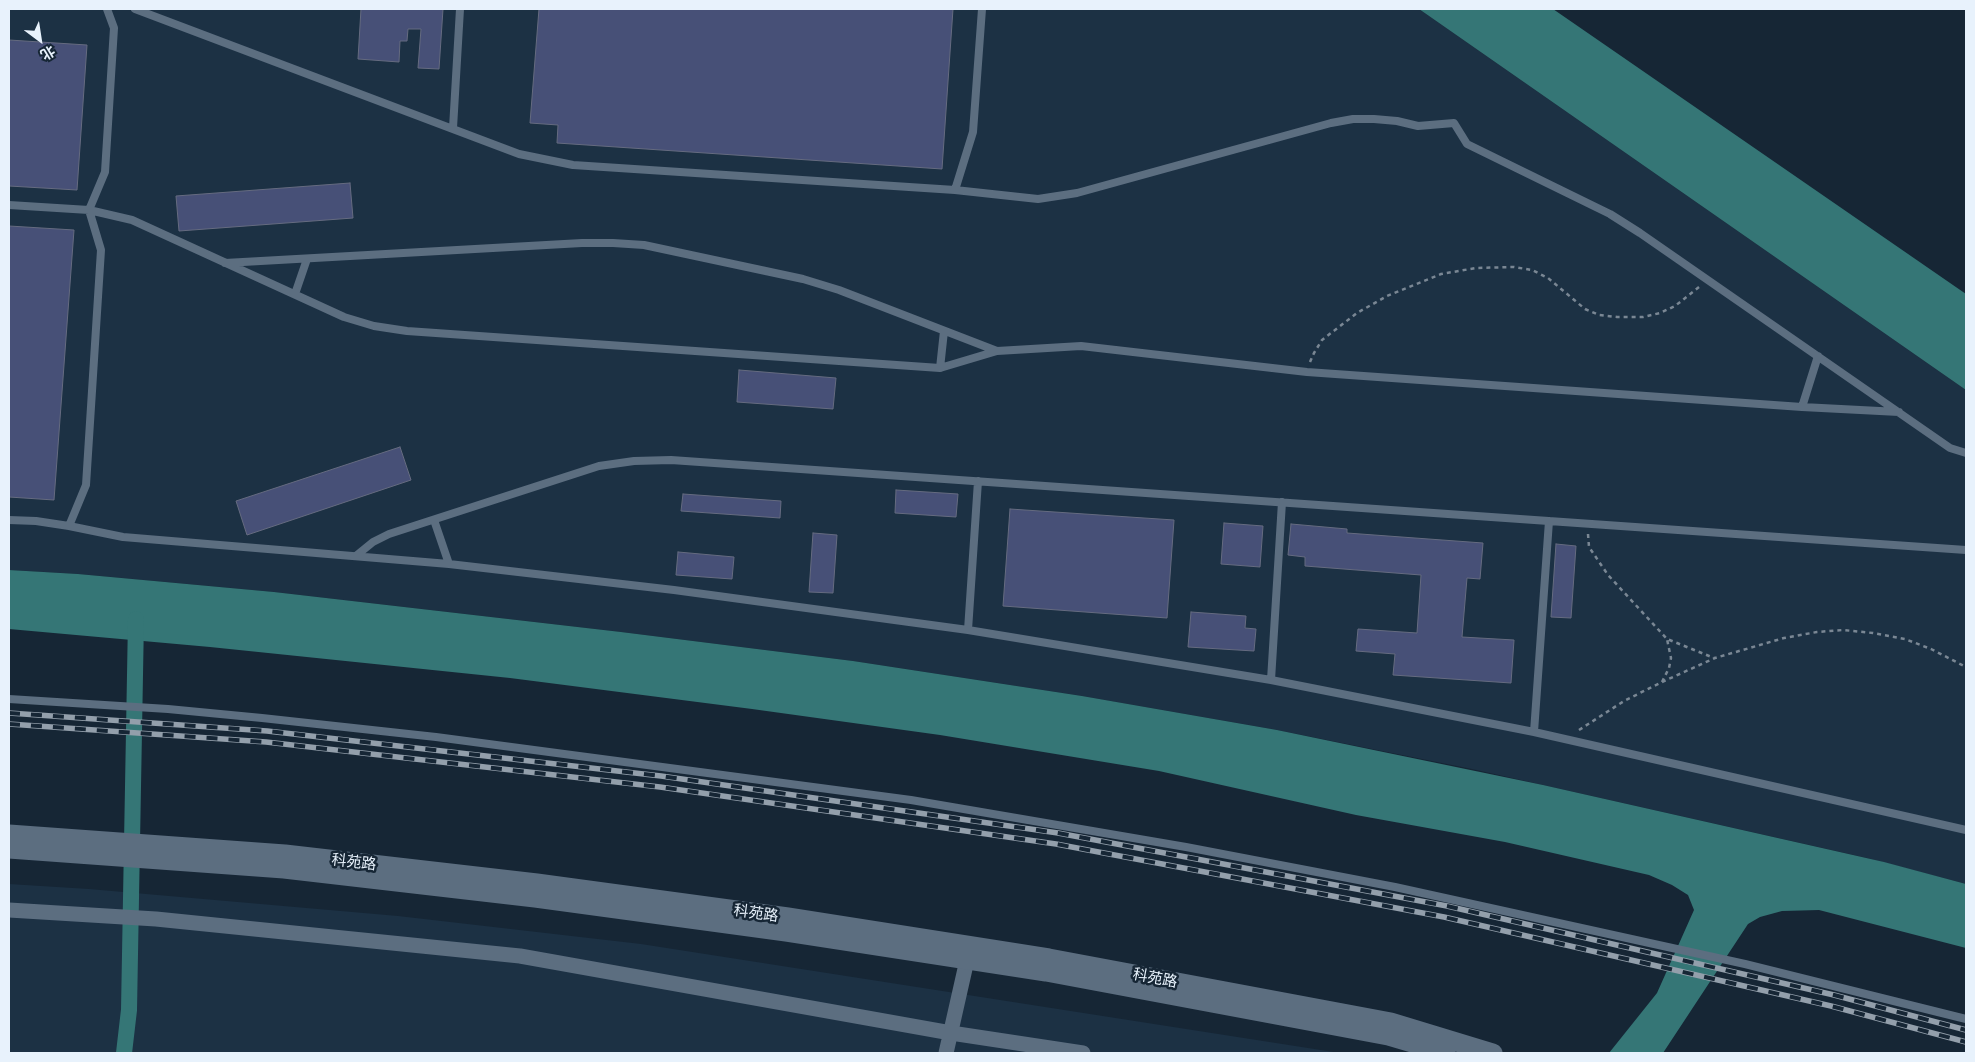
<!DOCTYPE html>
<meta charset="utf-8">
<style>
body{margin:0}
#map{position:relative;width:1975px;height:1062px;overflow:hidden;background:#162635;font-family:"Exo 2","Noto Sans SC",sans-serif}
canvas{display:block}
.frame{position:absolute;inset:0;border:10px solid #e8f2fc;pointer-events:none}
.north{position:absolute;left:15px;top:15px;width:50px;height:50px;-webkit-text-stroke:4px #162635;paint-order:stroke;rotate:149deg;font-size:14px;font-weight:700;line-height:20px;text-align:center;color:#e8f2fc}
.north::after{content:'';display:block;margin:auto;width:18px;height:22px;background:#e8f2fc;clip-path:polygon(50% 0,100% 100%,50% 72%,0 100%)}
</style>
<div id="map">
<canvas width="1975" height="1062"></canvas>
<div class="frame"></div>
<div class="north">北</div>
</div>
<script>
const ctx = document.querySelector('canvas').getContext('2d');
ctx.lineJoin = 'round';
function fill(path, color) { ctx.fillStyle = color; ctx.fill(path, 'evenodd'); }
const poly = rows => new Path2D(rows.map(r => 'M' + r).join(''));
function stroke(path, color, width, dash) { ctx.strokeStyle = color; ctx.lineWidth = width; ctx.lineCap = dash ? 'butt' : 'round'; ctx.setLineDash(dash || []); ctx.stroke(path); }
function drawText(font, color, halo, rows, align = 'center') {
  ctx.font = font + ' "Exo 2","Noto Sans SC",sans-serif'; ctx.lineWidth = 5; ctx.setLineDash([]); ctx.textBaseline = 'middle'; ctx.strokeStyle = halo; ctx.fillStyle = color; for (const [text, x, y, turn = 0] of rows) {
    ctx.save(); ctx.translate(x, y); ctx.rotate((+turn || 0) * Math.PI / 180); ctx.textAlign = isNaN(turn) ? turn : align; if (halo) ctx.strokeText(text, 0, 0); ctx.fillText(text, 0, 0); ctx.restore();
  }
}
fill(poly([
 [9,9,1419,9,1966,390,1966,884,1867,858,1472,769,1277,730,1082,696,853,661,621,632,274,592,78,574,9,570],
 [9,884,89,889,398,916,641,944,1340,1053,9,1053]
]), '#1c3144');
fill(poly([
 [1419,9,1553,9,1966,294,1966,390],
 [9,570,78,574,274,592,621,632,853,661,1082,696,1277,730,1543,785,1884,862,1966,884,1966,948,1819,910,1782,911,1760,917,1748,924,1663,1053,1609,1053,1657,993,1694,910,1688,895,1672,885,1649,875,1505,842,1356,815,1159,771,940,735,752,709,510,678,210,647,9,629]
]), '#357676');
stroke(poly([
 [124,1053,129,1010,136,619]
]), '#357676', 16);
const building = poly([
 [361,9,443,9,439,69,418,68,421,29,408,29,407,41,400,41,399,62,358,59,361,9],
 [539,9,953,9,942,169,557,143,558,125,530,123,539,9],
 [9,40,87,45,77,190,9,186,9,40],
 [350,183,353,218,179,231,176,196,350,183],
 [9,226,74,230,54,500,9,497,9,226],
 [739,370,836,378,833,409,737,402,739,370],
 [400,447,411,480,247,535,236,501,400,447],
 [896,490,958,494,956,517,895,513,896,490],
 [683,494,781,501,780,518,681,511,683,494],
 [1010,509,1174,520,1167,618,1003,606,1010,509],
 [1224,523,1263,526,1260,567,1221,564,1224,523],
 [1291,524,1347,529,1347,533,1483,543,1480,579,1467,578,1462,637,1514,640,1511,683,1393,675,1395,654,1356,651,1358,629,1417,633,1421,575,1305,566,1305,557,1288,555,1291,524],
 [813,533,837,535,833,593,809,592,813,533],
 [1556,544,1576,546,1571,618,1551,617,1556,544],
 [678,552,734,557,732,579,676,575,678,552],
 [1191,612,1246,616,1245,628,1256,629,1254,651,1188,647,1191,612]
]);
fill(building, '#475077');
stroke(building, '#656b80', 1);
stroke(poly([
 [1310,362,1314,353,1322,340,1357,313,1387,296,1441,274,1476,268,1514,267,1532,270,1548,278,1585,309,1599,315,1617,317,1643,317,1660,313,1675,306,1699,287],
 [1588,534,1589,547,1608,575,1667,639,1714,658],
 [1662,682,1669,668,1671,658,1667,639],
 [1579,730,1624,701,1662,682,1715,658,1784,638,1817,632,1843,630,1873,633,1905,639,1931,649,1966,667]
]), '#7a8794', 2.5, [4, 4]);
stroke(poly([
 [135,9,519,154,573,165,955,190,1038,199,1077,193,1331,123,1353,119,1374,119,1397,121,1418,126,1454,123,1467,144,1610,214,1640,233,1950,448,1966,453],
 [453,128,460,9],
 [955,190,973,132,982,9],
 [9,205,89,210,132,220,344,317,374,326,407,331,940,368,997,351],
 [225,263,582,243,613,243,644,245,803,279,839,290,997,351,1081,346,1307,372,1802,407,1899,412],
 [295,294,307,259],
 [940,368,944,331],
 [1802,407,1818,356],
 [9,520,36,521,69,526,123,537,449,564,674,590,968,630,1271,680,1534,732,1966,830],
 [434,520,449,564],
 [69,526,86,485,101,250,89,210,105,172,114,28,107,9],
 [357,555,373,542,389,534,599,466,634,461,671,460,1966,550],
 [968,630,978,481],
 [1271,680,1282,502],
 [9,699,168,709,262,718,436,737,911,800,1186,847,1395,887,1745,964,1966,1019],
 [1534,732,1549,521]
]), '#5c6e80', 8);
stroke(poly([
 [9,910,156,919,520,956,951,1033,1083,1053],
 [946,1053,967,960]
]), '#5c6e80', 15);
stroke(poly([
 [9,834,285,854,537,883,788,917,1049,958,1391,1022,1493,1053],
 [9,849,284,869,535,898,786,932,1046,972,1388,1036,1446,1053]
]), '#5c6e80', 19);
const rail = poly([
 [9,713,267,731,661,776,1058,833,1447,906,1834,995,1966,1030],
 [9,724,266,742,660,787,1056,844,1444,917,1831,1006,1966,1042]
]);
stroke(rail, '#939fab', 5.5);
stroke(rail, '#162635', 4, [11]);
drawText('15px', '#e8f2fc', '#162635', [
 ["科苑路",354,862,7],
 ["科苑路",756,913,8],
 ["科苑路",1155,978,11]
]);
</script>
